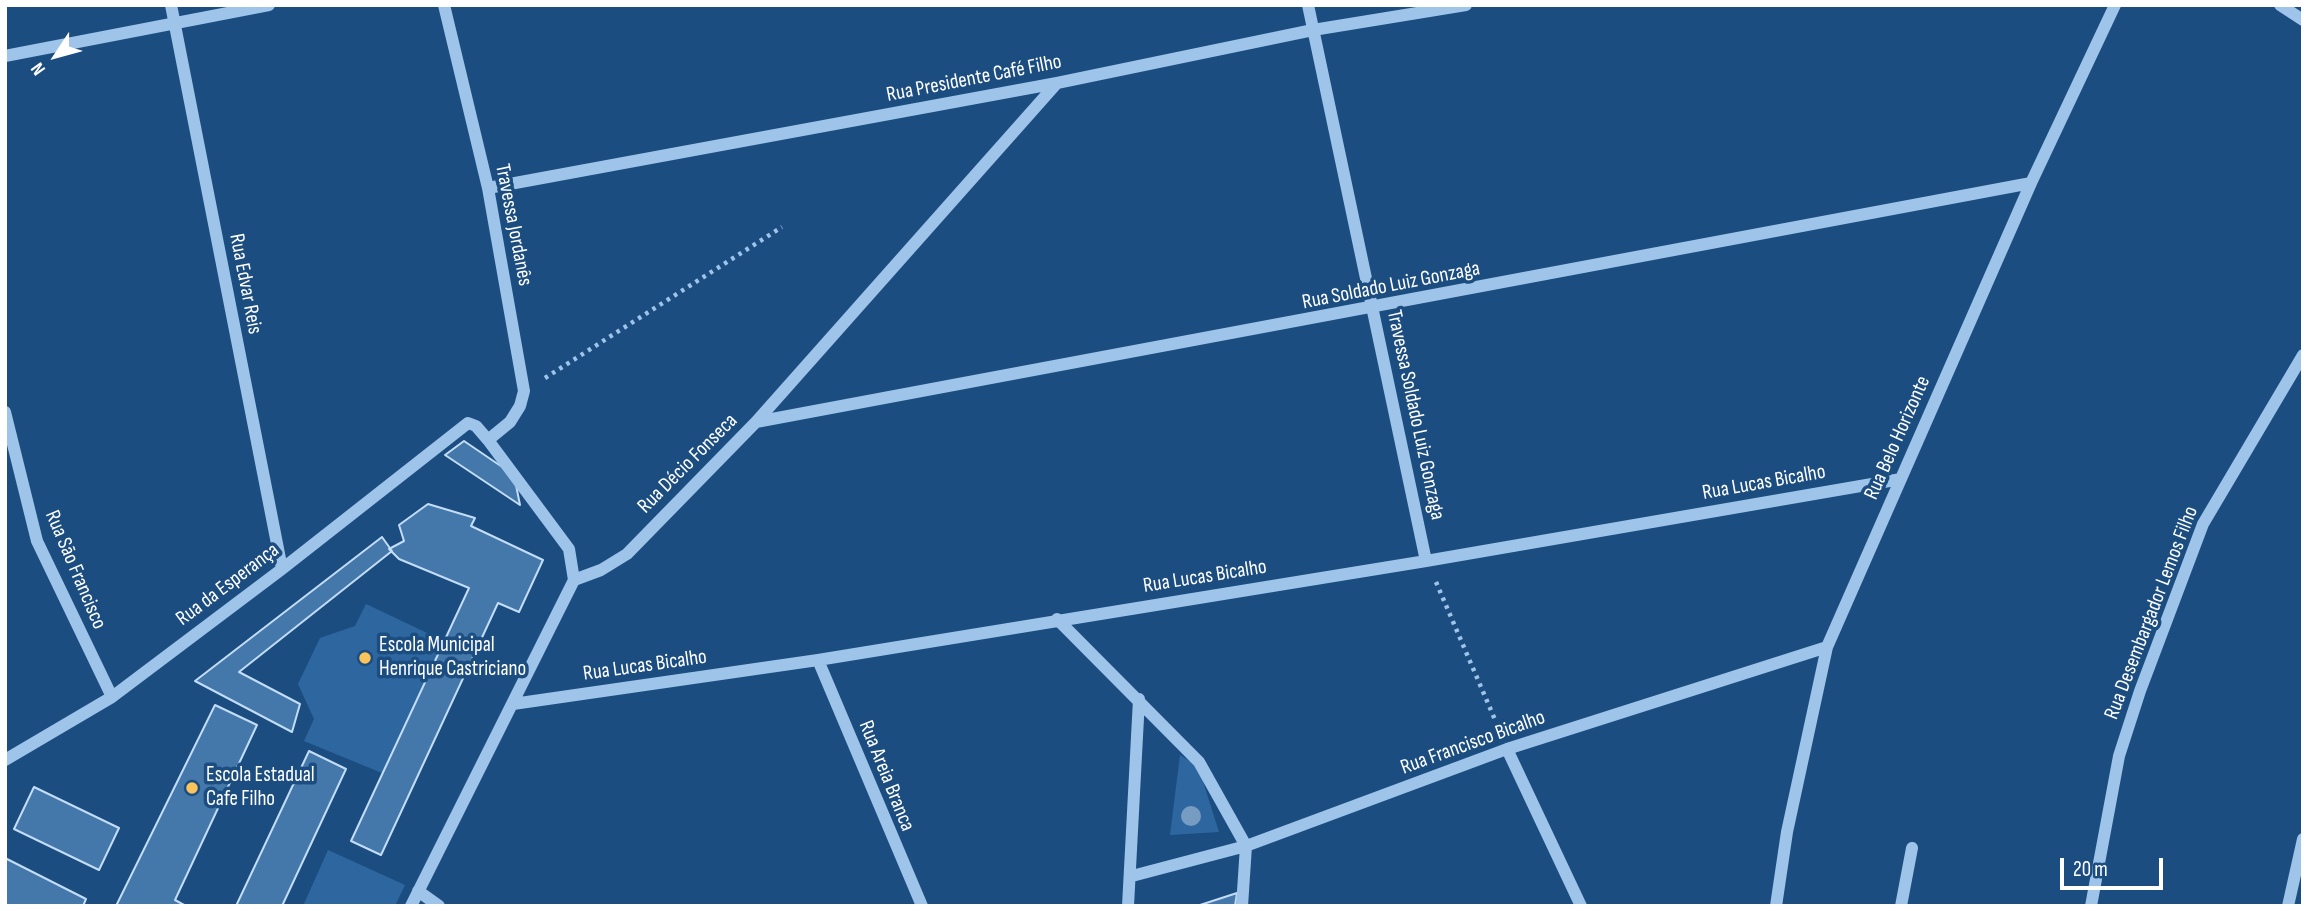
<!DOCTYPE html>
<meta charset="utf-8">
<style>
body{margin:0}
#map{position:relative;width:2308px;height:911px;overflow:hidden;background:#1b4d80;font-family:"Sofia Sans Condensed",sans-serif}
canvas{display:block}
.frame{position:absolute;inset:0;border:7px solid #fff;pointer-events:none}
.north{position:absolute;left:21px;top:21px;width:70px;height:70px;-webkit-text-stroke:5px #1b4d80;paint-order:stroke;rotate:234deg;font-size:19px;font-weight:700;line-height:28px;text-align:center;color:#fff}
.north::after{content:'';display:block;margin:auto;width:24px;height:32px;background:#fff;clip-path:polygon(50% 0,100% 100%,50% 72%,0 100%)}
.scale{position:absolute;left:2060px;top:858px;width:103px;height:32px;box-sizing:border-box;border:4px solid #fff;border-top:0;padding-left:9px;font-size:21px;line-height:24px;white-space:nowrap;color:#fff;-webkit-text-stroke:5px #1b4d80;paint-order:stroke}
</style>
<div id="map">
<canvas width="2308" height="911"></canvas>
<div class="frame"></div>
<div class="north">N</div>
<div class="scale">20 m</div>
</div>
<script>
const ctx = document.querySelector('canvas').getContext('2d');
ctx.lineJoin = 'round';
function fill(path, color) { ctx.fillStyle = color; ctx.fill(path, 'evenodd'); }
const poly = rows => new Path2D(rows.map(r => 'M' + r).join(''));
function stroke(path, color, width, dash) { ctx.strokeStyle = color; ctx.lineWidth = width; ctx.lineCap = dash ? 'butt' : 'round'; ctx.setLineDash(dash || []); ctx.stroke(path); }
function drawText(font, color, halo, rows, align = 'center') {
  ctx.font = font + ' "Sofia Sans Condensed",sans-serif'; ctx.lineWidth = 7; ctx.setLineDash([]); ctx.textBaseline = 'middle'; ctx.strokeStyle = halo; ctx.fillStyle = color; for (const [text, x, y, turn = 0] of rows) {
    ctx.save(); ctx.translate(x, y); ctx.rotate((+turn || 0) * Math.PI / 180); ctx.textAlign = isNaN(turn) ? turn : align; if (halo) ctx.strokeText(text, 0, 0); ctx.fillText(text, 0, 0); ctx.restore();
  }
}
fill(poly([
 [366,604,444,641,382,773,304,741,314,719,298,684,320,638,355,626],
 [1180,755,1198,766,1219,832,1170,835],
 [328,850,405,885,395,906,303,906]
]), '#2e679f');
const building = poly([
 [464,441,514,475,520,505,445,455,464,441],
 [428,504,475,518,471,526,543,560,519,612,498,603,381,855,351,841,469,588,399,559,389,549,404,541,399,525,428,504],
 [382,537,392,551,239,672,300,704,292,732,195,681,382,537],
 [215,705,257,725,175,900,186,906,116,906,215,705],
 [309,751,346,769,282,906,236,906,309,751],
 [34,787,119,828,99,870,14,829,34,787],
 [5,858,86,899,83,906,5,906,5,858],
 [1237,893,1235,906,1197,906,1237,893]
]);
fill(building, '#47a');
stroke(building, '#c3ddf7', 2);
stroke(poly([
 [545,378,782,227],
 [1436,582,1499,729]
]), '#9ec4ea', 4.5, [3.5, 5]);
stroke(poly([
 [171,5,282,569],
 [444,5,488,188,524,391,520,406,510,422,488,440],
 [1308,5,1426,561],
 [2280,5,2303,20],
 [5,56,269,5],
 [488,188,1057,83,1313,30,1466,5],
 [5,412,37,541,112,697],
 [756,422,2031,183],
 [1057,619,1199,762,1246,846,1242,906],
 [818,660,922,906],
 [513,704,818,660,1426,561,1901,479],
 [1507,749,1581,906],
 [5,760,112,697,282,569,468,423,476,426,488,440,569,549,574,580],
 [1132,876,1246,846,1507,749,1827,647],
 [418,891,439,906],
 [411,906,574,580,601,570,627,554,756,422,1057,83],
 [1128,906,1139,699],
 [1776,906,1787,832,1827,647,2031,183,2115,5],
 [1901,906,1912,848],
 [2091,906,2119,756,2140,691,2203,524,2303,355],
 [2288,906,2303,839]
]), '#9ec4ea', 12);
ctx.fillStyle = '#779cc1';
for (const [x, y] of [
 [1191,816]
]) { ctx.beginPath(); ctx.arc(x, y, 10, 0, 2 * Math.PI); ctx.fill(); }
for (const [x, y, r, color] of [
 [365,658,7,"#fbc45b"],
 [192,788,7,"#fbc45b"]
]) { const dot = new Path2D(); dot.arc(x, y, r, 0, 2 * Math.PI); ctx.fillStyle = color; ctx.fill(dot); stroke(dot, '#1b4d80', 2.5); }
drawText('21px', '#fff', '#1b4d80', [
 ["Rua Presidente Café Filho",974,79,-11],
 ["Travessa Jordanês",513,225,79],
 ["Rua Edvar Reis",245,284,79],
 ["Rua Soldado Luiz Gonzaga",1391,286,-11],
 ["Travessa Soldado Luiz Gonzaga",1415,415,78],
 ["Rua Belo Horizonte",1898,438,-66],
 ["Rua Décio Fonseca",688,464,-45],
 ["Rua Lucas Bicalho",1764,483,-10],
 ["Rua São Francisco",75,570,67],
 ["Rua Lucas Bicalho",1205,577,-9],
 ["Rua da Esperança",228,585,-37],
 ["Rua Desembargador Lemos Filho",2152,613,-69],
 ["Rua Lucas Bicalho",645,666,-8],
 ["Rua Francisco Bicalho",1473,743,-20],
 ["Rua Areia Branca",886,776,68]
]);
drawText('21px', '#fff', '#1b4d80', [
 ["Escola Municipal",379,646],
 ["Henrique Castriciano",379,670],
 ["Escola Estadual",206,776],
 ["Cafe Filho",206,800]
], 'left');
</script>
